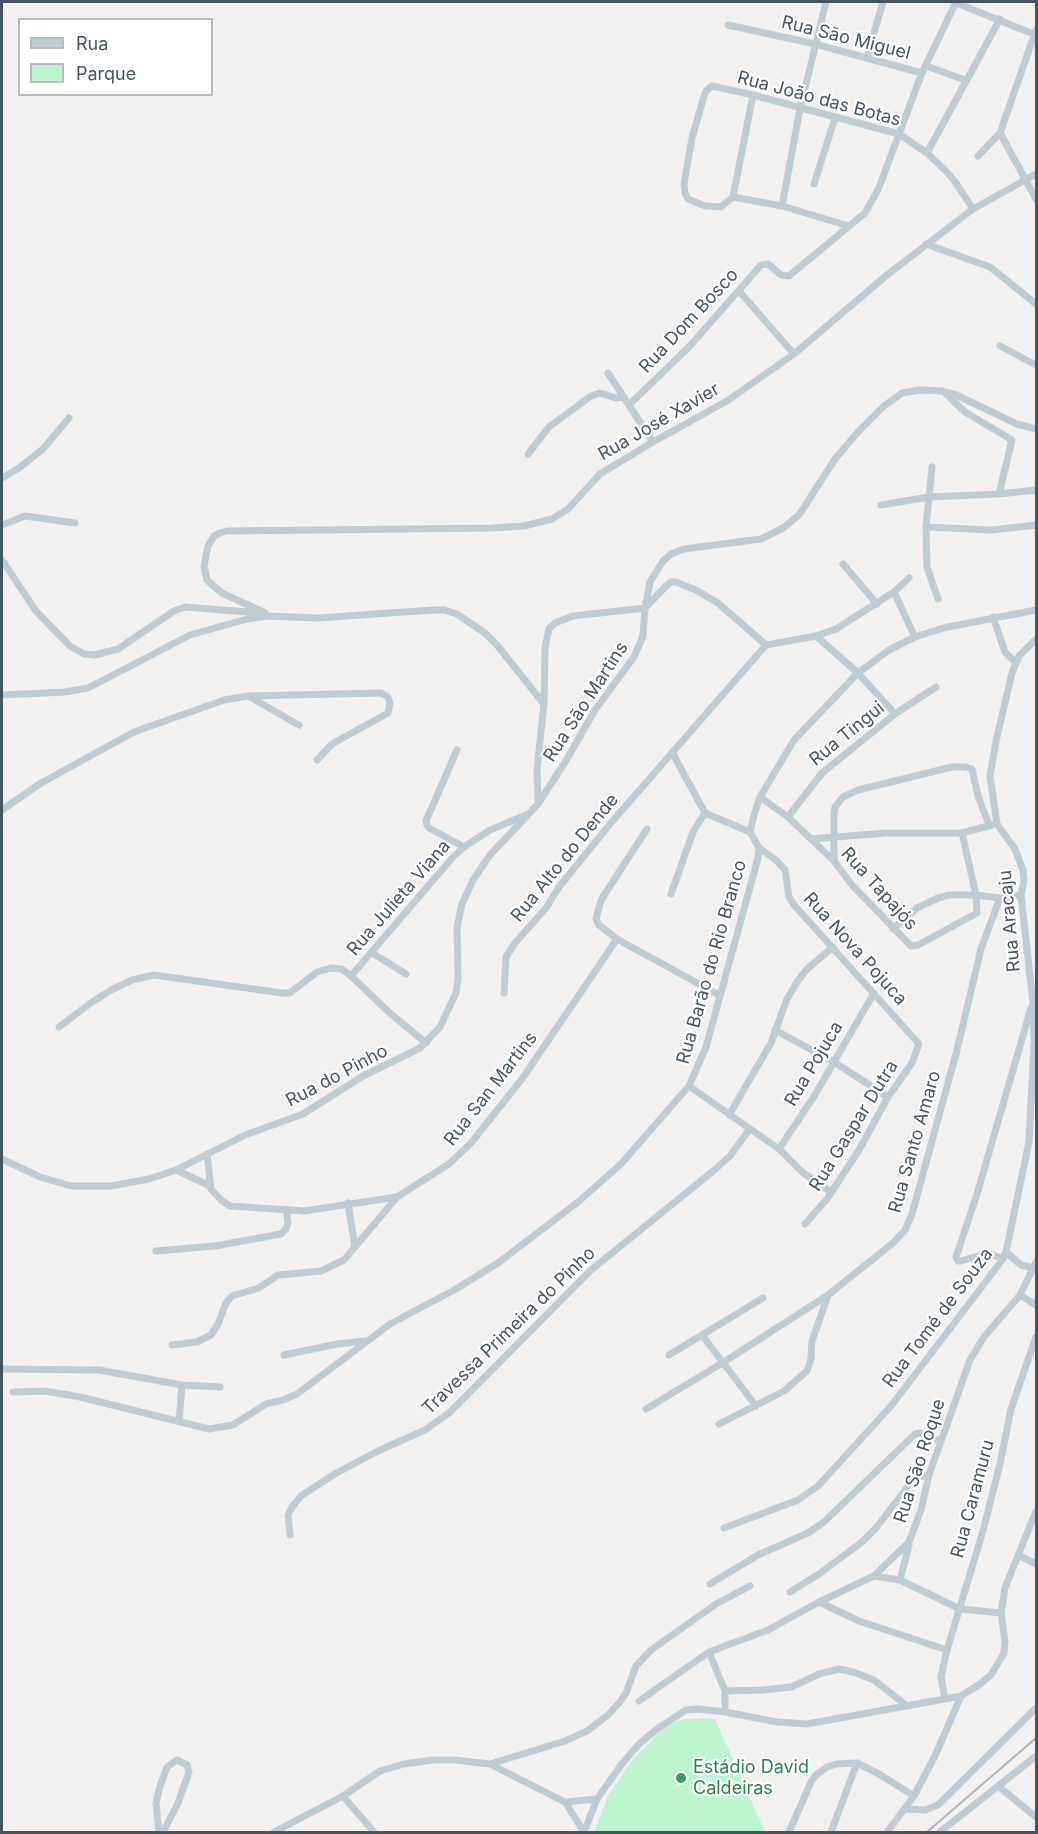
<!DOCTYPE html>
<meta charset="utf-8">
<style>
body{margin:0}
#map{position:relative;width:1038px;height:1834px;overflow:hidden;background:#f3f0f0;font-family:Inter,sans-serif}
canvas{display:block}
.frame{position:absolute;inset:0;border:3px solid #465561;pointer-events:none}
.legend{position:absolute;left:18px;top:18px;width:195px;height:78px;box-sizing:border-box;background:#fff;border:2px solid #b5bbc0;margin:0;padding:8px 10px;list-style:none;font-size:18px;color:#465561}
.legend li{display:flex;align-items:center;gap:12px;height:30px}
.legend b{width:30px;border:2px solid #b5bbc0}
</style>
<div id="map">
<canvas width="1038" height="1834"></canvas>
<div class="frame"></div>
<ul class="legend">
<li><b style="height:8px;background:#c0ccd4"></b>Rua</li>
<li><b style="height:16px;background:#bbf5cf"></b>Parque</li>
</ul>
</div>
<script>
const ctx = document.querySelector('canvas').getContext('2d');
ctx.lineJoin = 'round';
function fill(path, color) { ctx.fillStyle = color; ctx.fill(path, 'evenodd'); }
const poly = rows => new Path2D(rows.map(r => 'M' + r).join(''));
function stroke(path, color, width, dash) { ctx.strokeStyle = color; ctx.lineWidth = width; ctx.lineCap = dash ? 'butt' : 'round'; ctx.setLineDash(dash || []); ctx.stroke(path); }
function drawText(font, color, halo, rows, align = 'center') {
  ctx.font = font + ' Inter,sans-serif'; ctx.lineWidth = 4.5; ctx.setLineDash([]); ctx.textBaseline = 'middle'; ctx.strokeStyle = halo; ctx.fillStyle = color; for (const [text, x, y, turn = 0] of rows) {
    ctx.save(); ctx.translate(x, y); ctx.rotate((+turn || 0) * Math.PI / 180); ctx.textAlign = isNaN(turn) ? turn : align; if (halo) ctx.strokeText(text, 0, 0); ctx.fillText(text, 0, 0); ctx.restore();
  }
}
fill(poly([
 [706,1718,715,1719,765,1832,594,1832,608,1796,632,1760,660,1732,675,1722,685,1719]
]), '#bbf5cf');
stroke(poly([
 [954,2,1036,35],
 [728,25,815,44,922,73],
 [1036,30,1000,133,1036,199],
 [867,57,883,2],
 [926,66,965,80],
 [753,95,733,197,782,206,849,226],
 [927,153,1000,19],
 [978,156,1000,133],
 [814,184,835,118],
 [733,197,721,207,705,206,688,199,685,193,684,184,692,138,704,96,706,91,712,86,753,95,899,134,927,153,946,171,956,183,973,209],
 [782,206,800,109,826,2],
 [926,244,990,267,1036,304],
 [739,291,794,354],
 [1000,346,1036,365],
 [608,373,653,442],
 [943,391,965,412,1012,440,999,494],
 [629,405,689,347,761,265,768,264,781,275,789,276,865,213,878,190,922,73,956,2],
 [528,454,549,427,591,396,600,393,616,398,624,397],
 [932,467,926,527,927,567,938,599],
 [2,478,19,468,43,449,69,418],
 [881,505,929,497,999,494,1036,490],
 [2,525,25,516,75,523],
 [926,527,992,530,1036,525],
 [2,560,36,611,70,646,84,654,95,655,118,649,174,611,185,607,260,613],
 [843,564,877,604],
 [894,592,915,637],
 [265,613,222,593,207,580,204,566,208,546,214,536,220,533,227,531,492,528,524,526,552,519,568,509,600,474,653,442,727,401,794,354,887,275,973,209,1036,174],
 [993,617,1005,652,1016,663],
 [816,636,858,673,895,714],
 [2,695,65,692,88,688,190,635,247,619,267,616,318,618,433,610,444,610,457,614,485,633,497,645,544,704],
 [250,697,299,725],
 [457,750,426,821,427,825,429,828,464,847],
 [672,752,705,813,750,832],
 [760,797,788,817,834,861,852,885,911,946,918,945,977,913,976,895,962,833],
 [538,804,537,769,544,704,545,647,549,629,555,623,573,616,645,608,667,585,671,582,676,582,696,590,718,603,766,645],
 [2,810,41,783,134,732,224,700,248,696,381,693,388,697,390,703,388,713,332,744,317,760],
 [788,817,822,773,895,714,936,687],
 [647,829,601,900,596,919,599,925,617,939,719,995],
 [811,839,886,833,962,833,992,825],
 [759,848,776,860,785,870,789,897,795,906,919,1044,912,1063,888,1097,859,1150,827,1199,805,1224],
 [834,861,834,813,835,807,843,797,858,790,952,767,966,767,972,769,978,796,989,825],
 [671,894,693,832,705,813],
 [893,929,917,908,938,898,949,895,976,895,1000,898,1021,895],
 [372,953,406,974],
 [504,993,506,957,515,943,546,908,559,887,610,824,766,645,816,636,836,629,894,592,909,578],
 [59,1027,92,1002,113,989,132,980,154,975,282,993,290,993,317,972,331,968,342,969,351,976],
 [775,1030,834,1062,888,1097],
 [426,1043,391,1014,351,976,453,857,464,847,490,830,526,815],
 [689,1086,779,1149,802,1172,831,1192],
 [729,1115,771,1043,787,999,797,982,807,969,833,947],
 [779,1149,813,1098,874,993],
 [207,1154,211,1189,221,1200,230,1206,304,1211,397,1197,449,1164,471,1143,522,1079,617,939],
 [2,1159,40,1177,71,1186,111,1186,149,1179,176,1170,245,1135,303,1114,363,1076,420,1048,440,1027,456,993,458,979,457,927,462,904,473,880,490,855,538,804,564,764,595,710,634,657,643,636,645,608,650,582,663,561,671,554,684,549,761,539,783,528,799,515,835,459,858,432,884,406,902,393,920,390,943,391,956,395,1017,424,1036,429],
 [176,1170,210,1186],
 [348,1203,355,1247],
 [156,1251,215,1246,281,1234,286,1229,288,1223,286,1209],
 [1006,1252,1021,1265,1034,1268],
 [1003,1259,988,1253,961,1261,958,1261,956,1257,977,1194,1031,1008],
 [1020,1295,1036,1305],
 [702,1335,756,1406],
 [172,1345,197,1342,211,1335,218,1324,226,1303,232,1296,259,1288,278,1275,321,1271,344,1260,397,1197],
 [284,1355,337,1344,366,1341],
 [669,1355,763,1298],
 [2,1369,99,1370,182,1385,220,1387],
 [13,1392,45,1391,80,1397,209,1429,233,1425,266,1404,283,1400,297,1394,390,1324,456,1289,498,1263,578,1202,621,1164,689,1086,706,1047,758,858,759,848,750,832,754,815,760,797,794,740,858,673,889,650,915,637,943,628,1036,610],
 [646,1409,724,1362,828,1295,893,1243,905,1230,912,1214,957,1050,981,949,1000,898],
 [179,1421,182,1385],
 [719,1424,784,1391,807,1371,811,1359,812,1341,828,1295],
 [724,1528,798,1500,818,1486,891,1406,1003,1259,1006,1252,1029,1142,1034,1043,1033,1003,1021,895,1024,880,1023,870,1015,849,997,824,990,776,996,741,1012,673,1019,656,1036,639],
 [290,1535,288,1515,292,1507,301,1496,333,1475,378,1451,425,1430,449,1413,591,1270,712,1172,730,1156,749,1130],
 [1018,1555,1036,1564],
 [874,1576,900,1580,960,1609,1001,1613],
 [900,1580,909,1545],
 [710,1584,758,1555,808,1533,824,1522,915,1434,920,1433,941,1442],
 [790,1592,819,1574,862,1542,876,1528,911,1482,918,1477,929,1475],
 [819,1602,859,1621,947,1650,983,1531,1000,1464,1011,1409,1036,1337],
 [725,1691,762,1690,791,1687,819,1674,839,1669,853,1672,874,1680,907,1706],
 [945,1699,941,1677,947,1650],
 [639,1701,709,1652],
 [725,1712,725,1691,709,1652,768,1630,819,1602,874,1576,909,1542,921,1510,929,1475,970,1360,984,1337,1020,1295,1036,1262],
 [490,1764,565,1741,587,1731,608,1715,619,1703,626,1693,636,1666,651,1650,716,1604,750,1586],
 [998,1786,1036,1817],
 [343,1796,374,1832],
 [565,1802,584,1832],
 [906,1809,925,1810,938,1805,1036,1708],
 [159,1832,156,1803,160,1786,167,1767,177,1760,187,1765,189,1772,178,1803,163,1832],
 [274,1832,343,1796,380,1771,404,1764,433,1760,455,1760,490,1764,565,1802,597,1799],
 [584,1832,597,1799,621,1765,639,1744,657,1729,686,1710,698,1709,725,1712,777,1722,807,1724,961,1696,980,1684,991,1675,1004,1653,1005,1641,1001,1613,1005,1588,1036,1511],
 [789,1832,811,1782,815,1776,827,1767,837,1764,857,1763,879,1774,914,1796],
 [831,1832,857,1763],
 [887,1832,914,1796,935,1756,961,1696],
 [940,1832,1036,1756]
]), '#c0ccd4', 7);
stroke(poly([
 [927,1832,1036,1738]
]), '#b2b6bc', 2);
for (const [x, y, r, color] of [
 [681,1778,6,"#2e9e5b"]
]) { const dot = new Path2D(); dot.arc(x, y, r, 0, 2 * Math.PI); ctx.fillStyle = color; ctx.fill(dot); stroke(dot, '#fff', 2); }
drawText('18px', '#465561', '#fff', [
 ["Rua São Miguel",846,38,14],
 ["Rua João das Botas",819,99,15],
 ["Rua Dom Bosco",689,321,-47],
 ["Rua José Xavier",659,422,-30],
 ["Rua São Martins",586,702,-57],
 ["Rua Tingui",847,734,-39],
 ["Rua Alto do Dende",565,858,-51],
 ["Rua Tapajós",879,889,48],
 ["Rua Julieta Viana",399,898,-49],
 ["Rua Aracaju",1010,921,-95],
 ["Rua Nova Pojuca",855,949,48],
 ["Rua Barão do Rio Branco",712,962,-74],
 ["Rua Pojuca",814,1064,-59],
 ["Rua do Pinho",337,1076,-28],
 ["Rua San Martins",491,1089,-52],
 ["Rua Gaspar Dutra",854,1126,-58],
 ["Rua Santo Amaro",915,1142,-74],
 ["Rua Tomé de Souza",938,1318,-53],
 ["Travessa Primeira do Pinho",509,1331,-44],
 ["Rua São Roque",920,1461,-72],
 ["Rua Caramuru",973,1499,-75]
]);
drawText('18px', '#27864d', '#fff', [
 ["Estádio David",693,1768],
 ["Caldeiras",693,1789]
], 'left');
</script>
